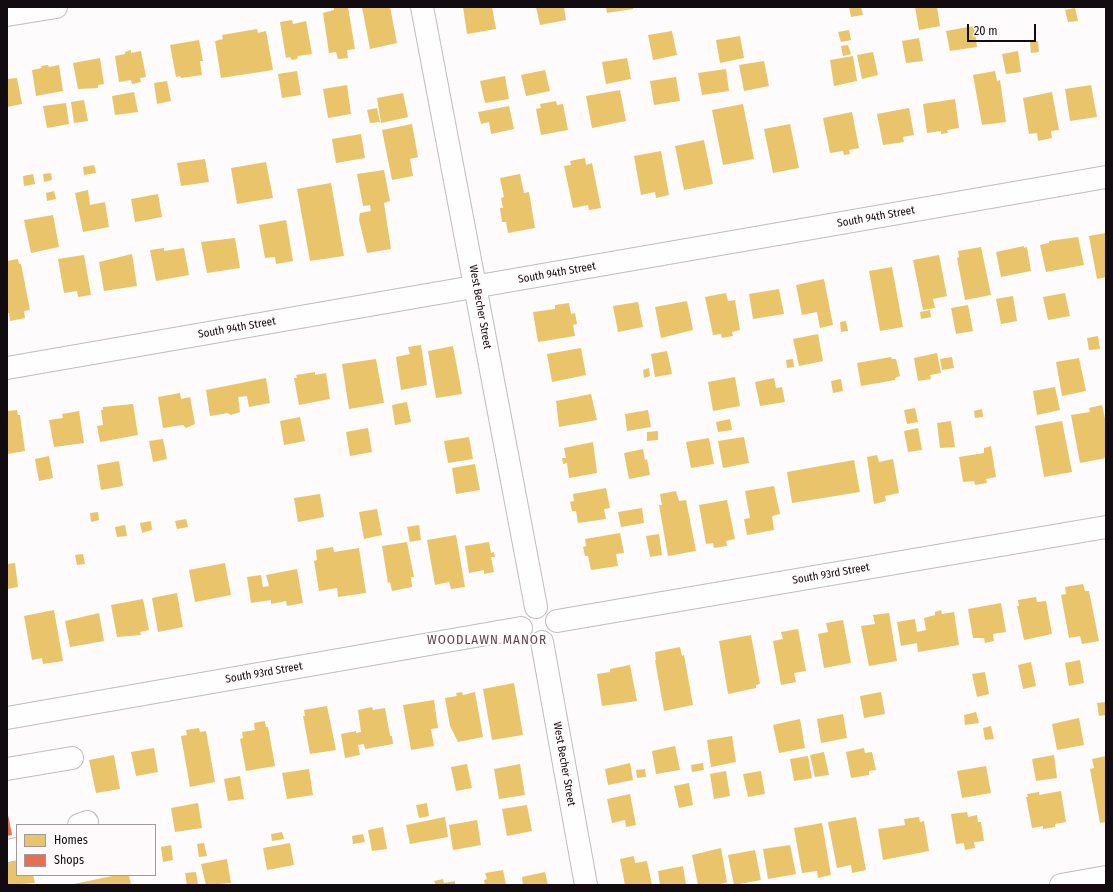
<!DOCTYPE html>
<style>
body{margin:0}
#map{position:relative;width:1113px;height:892px;overflow:hidden;background:#fdfbfc;font-family:"Fira Sans Condensed",sans-serif}
canvas{display:block}
.frame{position:absolute;inset:0;border:8px solid #120b0f;pointer-events:none}
.legend{position:absolute;left:16px;top:824px;width:140px;height:52px;box-sizing:border-box;background:#fefafc;border:1px solid #a09a9d;margin:0;padding:5px 7px;list-style:none;font-size:12px;color:#120b0f}
.legend li{display:flex;align-items:center;gap:8px;height:20px}
.legend b{width:20px;border:1px solid #a09a9d}
.scale{position:absolute;left:967px;top:24px;width:69px;height:18px;box-sizing:border-box;border:2px solid #120b0f;border-top:0;padding-left:5px;font-size:12px;line-height:14px;white-space:nowrap;color:#120b0f;-webkit-text-stroke:3px #fefafc;paint-order:stroke}
</style>
<div id="map">
<canvas width="1113" height="892"></canvas>
<div class="frame"></div>
<ul class="legend">
<li><b style="height:11px;background:#e9c46a"></b>Homes</li>
<li><b style="height:11px;background:#e76f51"></b>Shops</li>
</ul>
<div class="scale">20 m</div>
</div>
<script>
const ctx = document.querySelector('canvas').getContext('2d');
ctx.lineJoin = 'round';
function fill(path, color) { ctx.fillStyle = color; ctx.fill(path, 'evenodd'); }
const poly = rows => new Path2D(rows.map(r => 'M' + r).join(''));
function stroke(path, color, width, dash) { ctx.strokeStyle = color; ctx.lineWidth = width; ctx.lineCap = dash ? 'butt' : 'round'; ctx.setLineDash(dash || []); ctx.stroke(path); }
function drawText(font, color, halo, rows, align = 'center') {
  ctx.font = font + ' "Fira Sans Condensed",sans-serif'; ctx.lineWidth = 4; ctx.setLineDash([]); ctx.textBaseline = 'middle'; ctx.strokeStyle = halo; ctx.fillStyle = color; for (const [text, x, y, turn = 0] of rows) {
    ctx.save(); ctx.translate(x, y); ctx.rotate((+turn || 0) * Math.PI / 180); ctx.textAlign = isNaN(turn) ? turn : align; if (halo) ctx.strokeText(text, 0, 0); ctx.fillText(text, 0, 0); ctx.restore();
  }
}
fill(poly([
 [334,7,348,7,355,49,347,50,348,58,338,59,336,52,329,53,323,13,334,10],
 [362,7,390,7,397,43,370,49],
 [463,7,492,7,496,29,467,34],
 [536,7,564,7,566,20,540,25],
 [606,7,633,7,633,9,607,13],
 [849,7,861,7,863,15,851,17],
 [915,7,937,7,940,26,919,30],
 [1075,8,1078,21,1068,22,1065,10],
 [292,20,293,24,306,21,312,54,298,56,297,59,292,60,290,57,286,58,280,22],
 [974,26,977,47,950,51,946,31],
 [257,29,258,33,266,31,273,70,221,78,215,41,223,39,222,35],
 [849,30,851,40,841,42,838,32],
 [672,31,677,55,653,60,648,35],
 [740,36,744,58,720,63,716,40],
 [919,38,923,61,906,63,902,41],
 [199,40,203,61,200,61,202,75,181,78,180,76,176,77,170,45],
 [1038,41,1039,52,1031,53,1030,42],
 [848,45,851,54,843,56,841,46],
 [131,50,131,53,141,51,146,77,140,78,141,82,132,84,131,80,119,82,115,56,125,54,125,52],
 [1018,51,1021,72,1006,74,1002,54],
 [873,52,878,75,862,79,857,55],
 [853,56,857,81,834,86,830,60],
 [100,58,104,84,98,85,98,88,78,89,73,63],
 [627,58,631,79,606,84,602,62],
 [764,61,769,86,744,91,739,65],
 [48,65,49,67,59,65,63,91,36,96,32,70,42,68,41,66],
 [726,69,729,91,702,95,698,73],
 [545,70,550,91,526,96,521,75],
 [297,71,301,95,282,98,278,74],
 [995,71,997,81,1000,80,1006,122,982,125,973,75],
 [505,76,509,99,485,103,480,81],
 [676,77,680,101,654,105,650,81],
 [17,78,22,104,7,107,7,79],
 [167,81,171,101,157,104,154,83],
 [347,85,351,114,328,118,323,89],
 [1091,85,1097,117,1070,121,1065,89],
 [620,90,626,121,592,128,586,96],
 [134,92,138,112,115,115,112,96],
 [1052,92,1059,130,1051,131,1052,138,1038,141,1037,133,1029,134,1023,98],
 [403,93,408,117,381,123,377,98],
 [955,99,959,128,947,130,948,133,941,134,941,131,927,133,923,104],
 [84,100,88,121,74,123,71,102],
 [556,101,557,105,563,104,568,130,541,135,536,109,541,108,540,104],
 [66,103,69,124,47,128,43,106],
 [743,104,754,159,723,165,712,110],
 [509,106,514,129,491,134,489,122,481,124,478,112],
 [377,108,380,122,370,123,367,110],
 [909,108,914,135,903,137,904,142,883,145,877,114],
 [852,112,859,148,849,150,850,154,844,155,843,151,830,153,823,118],
 [412,124,418,157,410,159,413,176,392,180,382,130],
 [790,124,799,168,773,173,764,129],
 [361,134,365,158,336,163,332,139],
 [704,140,713,184,684,190,675,146],
 [661,151,669,195,656,198,655,192,641,195,634,156],
 [585,158,586,165,592,163,601,208,589,210,588,205,573,208,564,166,571,165,570,161],
 [205,159,209,182,181,186,177,163],
 [266,162,273,198,237,204,231,168],
 [94,165,96,173,84,175,83,167],
 [384,170,390,201,384,203,391,249,367,253,359,220,360,213,371,211,370,205,363,206,357,174],
 [51,173,52,180,44,182,43,174],
 [33,174,35,184,24,186,23,176],
 [520,174,524,193,529,192,535,228,508,233,506,222,502,222,500,208,503,208,501,198,504,197,500,178],
 [331,183,344,256,310,261,297,189],
 [88,190,90,205,105,202,109,227,83,232,75,193],
 [54,191,56,199,47,201,46,193],
 [158,194,162,217,135,222,131,199],
 [53,215,59,247,31,253,24,220],
 [286,220,293,261,276,264,275,257,265,258,259,225],
 [1106,233,1106,277,1097,279,1089,236],
 [1078,237,1084,265,1046,272,1040,245,1049,243,1049,241],
 [235,238,240,268,207,273,201,242],
 [1024,246,1024,248,1027,247,1031,271,1001,277,996,252],
 [981,247,991,295,965,300,957,258,959,257,958,251],
 [164,248,164,251,184,248,189,275,156,281,150,250],
 [132,254,137,286,104,291,99,262],
 [84,255,91,295,78,297,77,291,64,293,58,259],
 [939,255,947,296,933,299,935,308,923,310,913,260],
 [18,259,19,264,21,264,30,310,24,311,25,318,10,321,9,313,7,313,7,261],
 [892,267,903,327,880,331,869,271],
 [824,279,833,325,820,328,817,312,802,315,796,285],
 [779,289,784,314,753,319,749,294],
 [726,293,728,301,735,300,740,330,732,332,733,336,722,338,721,334,713,335,705,297],
 [1065,293,1070,316,1048,320,1043,297],
 [1013,296,1017,321,1001,324,996,299],
 [687,301,693,330,661,338,655,307],
 [638,302,643,327,618,332,613,306],
 [569,303,571,314,575,313,577,324,573,325,575,336,538,342,533,312,555,309,555,305],
 [968,305,973,331,956,334,951,308],
 [930,310,931,317,921,319,920,312],
 [846,321,848,331,841,332,840,322],
 [818,334,823,361,799,366,793,339],
 [1098,336,1100,349,1089,350,1087,338],
 [421,345,427,385,401,390,396,357,410,354,408,347],
 [453,346,462,394,436,398,428,351],
 [581,348,586,375,552,382,547,354],
 [667,351,672,374,655,377,651,354],
 [937,353,941,373,930,375,931,379,918,381,914,358],
 [891,357,892,359,896,359,900,376,895,378,895,380,861,386,857,363],
 [952,357,954,368,942,370,940,359],
 [1079,358,1086,391,1062,396,1056,362],
 [376,359,384,403,349,409,342,364],
 [793,359,794,367,787,368,786,360],
 [649,368,650,376,644,378,643,370],
 [315,372,315,375,326,373,330,399,299,405,294,378,297,378,296,375],
 [735,377,740,406,713,411,708,382],
 [266,378,270,403,249,407,247,396,238,397,240,412,231,415,228,413,210,416,206,390],
 [774,378,776,388,782,387,785,402,760,406,755,382],
 [841,379,843,391,833,393,831,381],
 [1055,387,1060,410,1037,415,1033,391],
 [180,393,181,399,190,397,195,424,186,428,183,425,163,428,158,397],
 [591,394,597,420,559,427,556,401],
 [407,402,411,422,395,425,392,405],
 [133,404,138,435,100,442,97,426,103,425,101,410,103,410,103,407],
 [1102,405,1106,423,1106,458,1080,463,1071,415,1090,412,1089,408],
 [915,408,918,422,907,424,904,410],
 [982,409,983,417,975,418,974,411],
 [17,410,18,415,20,415,25,451,7,454,7,411],
 [648,410,651,427,627,431,625,414],
 [79,411,84,443,54,447,49,420,63,418,62,414],
 [300,417,305,441,284,445,280,421],
 [730,419,732,430,718,432,716,422],
 [951,421,955,447,940,448,937,423],
 [1062,421,1072,472,1044,477,1035,426],
 [368,428,372,452,350,456,346,432],
 [918,428,922,450,908,452,904,431],
 [658,431,658,440,647,441,647,432],
 [469,437,473,459,448,463,444,441],
 [744,437,749,463,723,468,718,441],
 [709,438,714,464,691,468,686,442],
 [163,439,167,459,153,462,149,441],
 [593,442,597,473,569,478,567,463,563,464,562,458,566,458,564,448],
 [991,446,996,477,986,479,987,483,975,485,974,481,963,482,959,457,984,453,984,448],
 [643,449,645,460,647,459,650,475,629,479,624,453],
 [877,455,879,462,893,459,899,493,885,496,886,501,874,504,867,457],
 [49,456,53,478,39,481,35,459],
 [854,460,860,492,792,503,787,472],
 [119,461,123,486,101,490,97,465],
 [475,464,480,490,456,494,452,468],
 [774,486,780,514,772,516,774,530,747,535,744,519,750,518,745,491],
 [606,488,610,508,604,509,606,519,578,523,576,511,572,511,570,502,574,501,573,494],
 [676,491,679,501,686,500,696,551,668,556,659,505,662,505,660,494],
 [320,494,324,517,298,522,294,498],
 [727,500,735,539,726,541,727,546,714,548,713,543,706,544,699,505],
 [642,508,644,523,621,527,618,512],
 [377,509,382,535,364,539,359,512],
 [98,512,99,520,91,522,90,513],
 [186,519,188,527,177,529,175,521],
 [151,521,152,530,142,533,140,523],
 [125,525,127,536,117,537,115,527],
 [419,525,421,540,410,542,407,527],
 [620,533,624,553,616,554,618,566,591,570,588,556,585,556,583,547,586,546,585,539],
 [659,534,662,555,650,557,646,536],
 [456,535,465,587,451,589,449,582,435,585,427,540],
 [407,542,414,577,411,577,412,587,392,591,390,582,388,583,382,546],
 [489,542,491,553,494,552,495,557,491,557,494,572,484,574,484,570,469,573,465,546],
 [333,547,334,552,359,548,366,593,338,597,337,588,319,591,314,561,317,560,316,550],
 [83,554,85,564,77,565,75,555],
 [15,563,18,587,7,589,7,564],
 [225,563,231,595,195,602,189,570],
 [297,569,303,603,287,606,286,601,271,604,271,600,251,603,247,577,261,575,263,587,269,586,266,575],
 [1083,584,1085,591,1089,591,1099,641,1082,644,1080,636,1069,638,1061,595,1066,594,1065,587],
 [177,593,183,627,158,632,152,598],
 [1036,597,1037,602,1046,601,1052,634,1024,640,1017,606,1019,606,1018,600],
 [143,599,149,630,140,632,141,635,117,637,111,605],
 [1001,603,1006,632,993,634,994,641,985,643,984,638,973,638,968,609],
 [54,610,63,661,43,664,42,658,32,660,24,616],
 [941,610,942,614,954,612,959,645,918,652,917,643,901,646,897,622,915,619,917,632,926,630,924,618,935,615,935,612],
 [99,613,104,641,70,647,65,621],
 [889,613,897,661,869,666,861,626,875,624,873,615],
 [843,620,851,663,824,668,818,634,828,632,826,623],
 [798,629,806,671,794,673,796,682,781,685,773,641,783,639,781,632],
 [751,635,760,684,756,685,756,688,728,694,719,641],
 [680,647,682,656,684,655,693,705,664,711,655,660,656,660,655,652],
 [1080,660,1084,683,1069,686,1065,663],
 [1031,662,1036,686,1023,689,1018,665],
 [630,665,637,701,602,706,597,674,610,672,610,669],
 [985,672,989,694,977,697,972,674],
 [514,683,523,735,492,740,483,689],
 [462,692,463,695,475,692,483,737,458,742,450,726,445,698,457,696,456,693],
 [881,692,885,714,864,718,860,696],
 [434,700,438,728,431,729,434,746,411,750,403,705],
 [1106,702,1106,715,1099,716,1097,703],
 [327,706,336,750,310,754,303,716,305,716,304,710],
 [372,707,373,710,385,708,390,736,392,736,393,744,365,749,364,744,358,745,360,755,345,758,341,734,356,731,356,733,361,732,358,710],
 [976,712,979,723,965,725,964,715],
 [843,714,847,738,821,743,817,719],
 [1079,718,1084,745,1057,750,1052,724],
 [800,719,805,748,779,753,773,725],
 [265,721,266,727,268,727,275,766,246,771,240,739,243,738,242,732,255,730,254,723],
 [991,726,994,739,985,740,983,728],
 [199,728,200,732,206,731,215,782,190,787,181,736,187,735,186,730],
 [732,736,736,762,711,767,707,740],
 [675,746,680,770,656,774,652,751],
 [154,748,158,772,136,776,131,752],
 [864,748,865,753,872,752,876,770,869,771,869,775,851,778,846,752],
 [824,752,829,775,815,777,810,755],
 [114,755,120,789,96,793,89,760],
 [1054,755,1057,778,1036,781,1032,759],
 [808,756,812,778,794,781,790,759],
 [1106,756,1106,822,1100,823,1090,769,1094,768,1092,759],
 [630,763,633,780,608,785,605,769],
 [703,763,704,770,692,772,691,765],
 [467,764,472,788,456,791,451,767],
 [520,764,525,795,499,799,494,769],
 [986,766,991,793,962,798,957,771],
 [309,769,313,795,287,799,282,773],
 [645,769,646,777,637,778,636,770],
 [726,771,730,796,714,799,710,774],
 [761,771,765,794,748,797,743,774],
 [240,776,244,799,228,801,224,779],
 [689,783,693,805,679,808,674,786],
 [1061,791,1066,822,1055,824,1055,827,1043,829,1043,826,1032,828,1026,797,1028,797,1027,794,1039,792,1039,795],
 [630,794,636,825,626,827,625,820,612,823,607,799],
 [198,803,202,828,175,832,171,808],
 [427,803,429,816,419,818,416,805],
 [527,805,532,831,507,836,502,809],
 [967,812,968,817,977,815,978,822,981,822,984,841,974,842,975,848,965,850,964,843,956,844,951,814],
 [445,817,448,837,410,844,406,825],
 [856,817,866,870,852,873,851,865,837,868,828,822],
 [919,817,920,822,924,821,929,851,883,860,878,829,905,825,904,819],
 [477,820,481,845,453,850,449,825],
 [822,823,831,875,818,878,817,871,802,873,794,828],
 [383,827,387,849,372,851,368,830],
 [282,832,284,839,272,841,271,834],
 [363,834,365,842,353,844,352,836],
 [204,843,207,856,199,857,197,844],
 [290,843,294,865,267,870,263,848],
 [171,845,173,860,163,862,161,847],
 [790,845,796,874,768,879,763,849],
 [721,848,727,882,718,885,698,885,692,855],
 [755,850,761,880,734,885,728,855],
 [634,856,635,863,647,861,652,885,625,885,620,859],
 [227,859,231,883,206,885,201,864],
 [17,861,17,875,33,875,35,883,7,885,7,863],
 [683,866,686,885,660,885,658,871],
 [503,870,506,885,485,885,484,880,487,879,485,873],
 [196,872,198,885,187,885,185,873],
 [545,872,548,885,523,885,522,877],
 [117,875,129,875,131,885,69,885],
 [443,879,444,883,455,881,455,885,436,885,434,881]
]), '#e9c46a');
fill(poly([
 [7,810,12,835,7,836]
]), '#e76f51');
const minor = poly([
 [422,7,536,607],
 [7,15,56,7],
 [7,368,1106,177],
 [557,621,1106,527],
 [542,642,586,885],
 [7,718,521,628],
 [7,769,72,758],
 [79,825,87,822],
 [7,851,17,849],
 [1061,885,1106,877]
]);
stroke(minor, '#c1bcbf', 24);
stroke(minor, '#fffeff', 22);
drawText('11px', '#120b0f', '#fefafc', [
 ["South 94th Street",876,217,-10],
 ["South 94th Street",557,273,-10],
 ["West Becher Street",480,307,80],
 ["South 94th Street",237,328,-10],
 ["South 93rd Street",831,574,-10],
 ["South 93rd Street",264,673,-10],
 ["West Becher Street",564,764,80]
]);
ctx.letterSpacing = '1px';
drawText('13px', '#57454f', '#fefafc', [
 ["WOODLAWN MANOR",487,640]
]);
ctx.letterSpacing = '0px';
</script>
